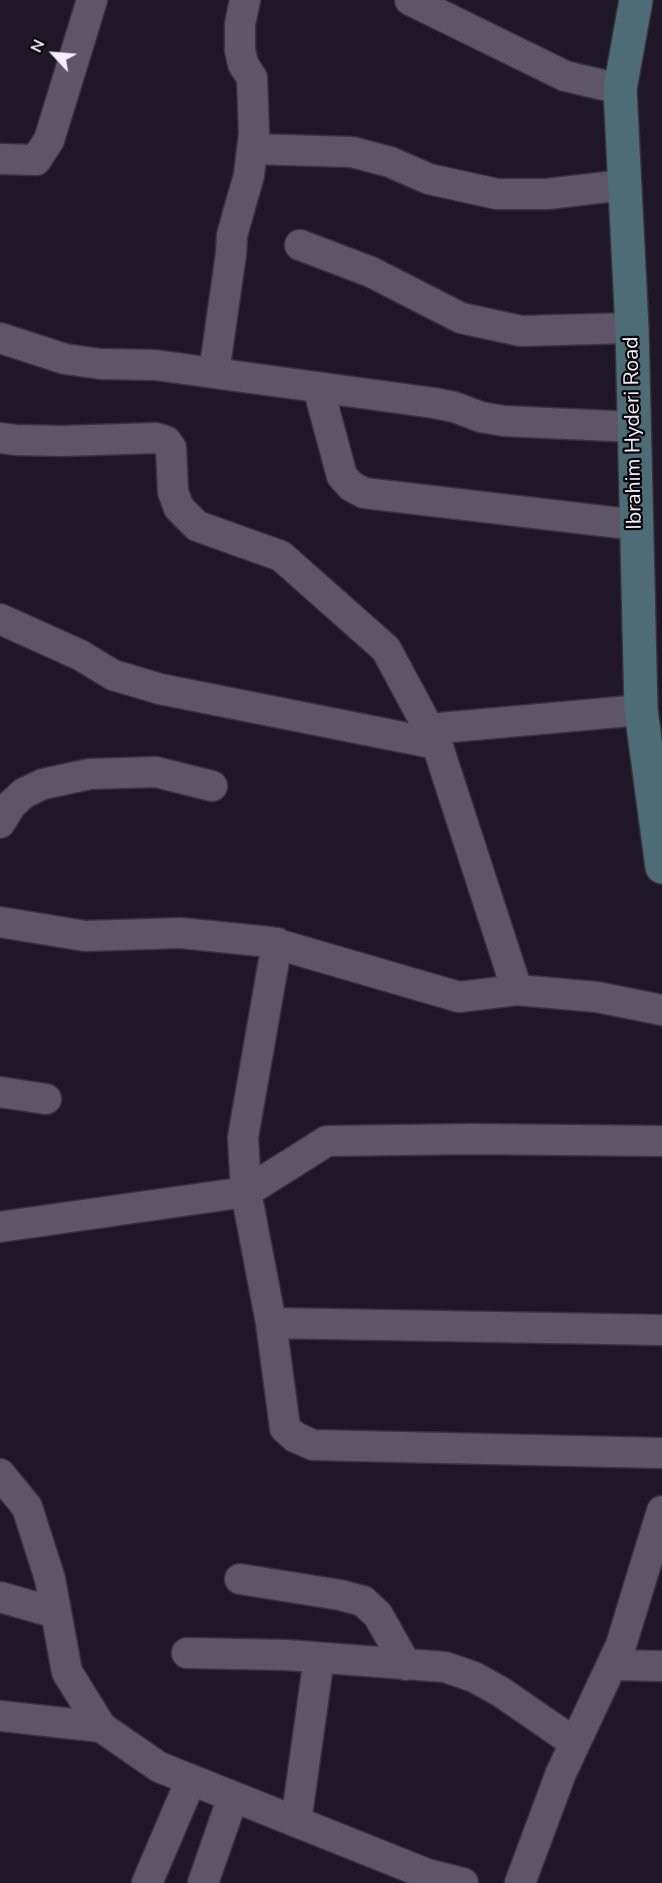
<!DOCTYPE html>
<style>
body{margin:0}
#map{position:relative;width:662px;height:1883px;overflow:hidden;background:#1f1727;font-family:"Nunito Sans",sans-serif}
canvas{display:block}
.north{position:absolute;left:24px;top:24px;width:60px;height:60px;-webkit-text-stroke:4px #07050a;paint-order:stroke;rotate:296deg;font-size:16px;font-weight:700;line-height:24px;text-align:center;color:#f5effb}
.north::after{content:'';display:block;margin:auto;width:21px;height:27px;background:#f5effb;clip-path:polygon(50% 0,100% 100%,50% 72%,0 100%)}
</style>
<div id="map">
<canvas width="662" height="1883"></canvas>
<div class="north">N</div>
</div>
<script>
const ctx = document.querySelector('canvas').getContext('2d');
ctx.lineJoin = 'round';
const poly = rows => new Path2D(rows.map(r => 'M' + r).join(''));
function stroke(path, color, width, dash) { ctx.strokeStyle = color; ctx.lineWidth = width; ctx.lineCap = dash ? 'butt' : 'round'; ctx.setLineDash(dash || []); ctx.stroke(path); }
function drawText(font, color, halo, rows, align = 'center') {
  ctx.font = font + ' "Nunito Sans",sans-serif'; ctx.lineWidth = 4.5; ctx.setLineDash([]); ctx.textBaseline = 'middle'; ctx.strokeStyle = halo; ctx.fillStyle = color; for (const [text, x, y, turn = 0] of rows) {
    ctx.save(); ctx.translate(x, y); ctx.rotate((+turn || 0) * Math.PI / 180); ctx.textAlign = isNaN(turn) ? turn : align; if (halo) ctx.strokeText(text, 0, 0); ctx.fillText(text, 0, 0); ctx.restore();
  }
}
const minor = poly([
 [410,0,565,76,620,89],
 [252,149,352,152,390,162,429,179,497,194,547,194,624,185],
 [0,159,36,160,49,140,92,0],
 [300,245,371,272,461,318,521,331,632,328],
 [0,338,65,359,101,364,155,365,434,403,454,407,481,417,504,421,634,427],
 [214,373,231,254,232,235,249,175,254,134,252,78,243,64,240,50,240,24,245,0],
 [318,387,342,476,351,486,364,493,637,525],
 [0,438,16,440,63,441,156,438,166,441,171,448,173,492,179,508,197,526,281,556,386,649,437,744,517,990,597,997,662,1010],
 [0,619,80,655,113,675,160,689,437,744],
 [429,729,641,710],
 [0,823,11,805,24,793,43,784,90,774,156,772,212,786],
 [0,922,85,936,181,933,270,942,459,997,517,990],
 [277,943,243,1137,246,1192,271,1323,285,1428,295,1437,313,1445,662,1453],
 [0,1092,46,1099],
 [0,1227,246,1192,327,1141,473,1139,662,1141],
 [271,1323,662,1330],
 [0,1474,27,1507,50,1579,67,1672,101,1727,159,1767,427,1874,463,1883],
 [240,1579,340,1595,363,1601,378,1615,406,1665],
 [0,1597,56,1613],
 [187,1653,286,1655,445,1667,474,1677,501,1692,575,1743],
 [612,1665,662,1666],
 [0,1716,101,1727],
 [296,1822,319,1658],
 [147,1883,191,1780],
 [203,1883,233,1797],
 [520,1883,561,1773,621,1645,662,1511]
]);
const secondary = poly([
 [636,0,620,89,632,328,641,710,662,867]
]);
stroke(minor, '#38323e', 33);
stroke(secondary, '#38323e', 36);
stroke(minor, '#5f5569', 30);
stroke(secondary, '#4d6c76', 33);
drawText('21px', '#f5effb', '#07050a', [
 ["Ibrahim Hyderi Road",634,433,-91]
]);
</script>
